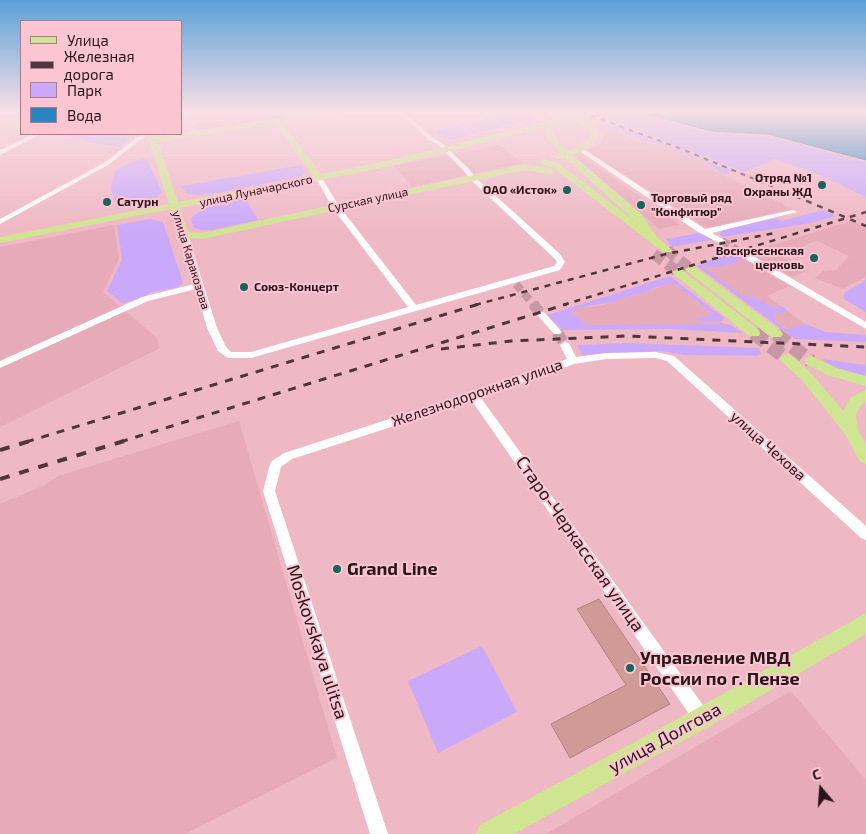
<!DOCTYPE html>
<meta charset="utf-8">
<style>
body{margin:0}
#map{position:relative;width:866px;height:834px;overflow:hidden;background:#efb8c5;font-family:"Exo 2",sans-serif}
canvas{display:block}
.legend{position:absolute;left:20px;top:20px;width:162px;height:115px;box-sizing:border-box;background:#fcc5d2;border:1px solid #a87f89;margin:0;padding:6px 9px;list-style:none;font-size:15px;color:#29161b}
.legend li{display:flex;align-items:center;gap:10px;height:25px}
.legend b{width:25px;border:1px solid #a87f89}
.north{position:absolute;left:796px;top:764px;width:50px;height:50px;-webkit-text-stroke:4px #fcc5d2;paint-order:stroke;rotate:342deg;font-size:14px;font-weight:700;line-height:20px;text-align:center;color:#29161b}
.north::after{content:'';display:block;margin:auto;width:18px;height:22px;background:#29161b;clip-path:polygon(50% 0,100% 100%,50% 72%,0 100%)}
</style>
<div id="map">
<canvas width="866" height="834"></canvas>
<ul class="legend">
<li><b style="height:6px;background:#cfe591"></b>Улица</li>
<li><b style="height:6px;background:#50363c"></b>Железная дорога</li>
<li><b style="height:14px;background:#caa9fb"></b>Парк</li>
<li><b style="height:14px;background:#2684c1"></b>Вода</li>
</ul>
<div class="north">С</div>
</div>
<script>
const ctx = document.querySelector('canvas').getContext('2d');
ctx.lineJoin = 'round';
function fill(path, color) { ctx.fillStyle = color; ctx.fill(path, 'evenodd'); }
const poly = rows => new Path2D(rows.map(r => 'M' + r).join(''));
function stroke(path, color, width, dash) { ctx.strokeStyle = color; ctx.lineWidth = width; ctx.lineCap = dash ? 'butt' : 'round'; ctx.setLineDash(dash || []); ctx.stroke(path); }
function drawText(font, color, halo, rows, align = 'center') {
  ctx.font = font + ' "Exo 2",sans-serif'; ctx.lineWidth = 4; ctx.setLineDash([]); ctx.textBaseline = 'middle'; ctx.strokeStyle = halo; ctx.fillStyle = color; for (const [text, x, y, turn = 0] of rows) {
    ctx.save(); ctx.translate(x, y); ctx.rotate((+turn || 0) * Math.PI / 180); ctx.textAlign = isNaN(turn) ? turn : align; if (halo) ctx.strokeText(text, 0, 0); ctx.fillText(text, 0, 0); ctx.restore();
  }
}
fill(poly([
 [186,112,324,112,199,131],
 [596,125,605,125,638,141,663,146,703,162,715,171,792,209,707,228,586,150,599,145,605,135],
 [499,145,523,163,412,187,394,166],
 [581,156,621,183,680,225,659,229,577,158],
 [851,221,866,227,866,277,843,289,815,278,823,271,836,270,849,256,817,241,810,243,784,257,809,270,793,277,747,253],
 [114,225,119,259,103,292,156,337,160,348,0,427,0,247],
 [745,259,789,286,767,296,805,324,787,329,702,267,722,267],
 [670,283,674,283,725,325,587,325,571,312,577,308,604,305,616,299,644,293],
 [239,421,337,758,185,834,0,834,0,504,45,485,58,476],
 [791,691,866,780,866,834,546,834]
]), '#e7aab9');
fill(poly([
 [511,112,556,113,450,140,434,131],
 [609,112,634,112,711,133,768,136,866,162,866,197,815,173,775,159,744,172,597,115],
 [592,116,627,129,732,171,725,175,704,162,663,145,639,140,589,118],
 [55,134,119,134,130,135,129,140,120,147,88,142,78,138],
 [147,159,162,192,160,194,149,203,117,209,111,188,114,173,120,168,136,160],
 [301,165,305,172,302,176,218,193,197,195,186,193,182,186],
 [244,196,258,220,212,230,201,230,193,227,191,218,204,208],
 [822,210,836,216,811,223,723,237,720,235,720,233,724,229,777,218,782,221],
 [150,219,163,222,183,282,178,287,150,293,139,300,122,303,107,291,122,259,117,225],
 [700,233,716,239,672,247,666,239],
 [735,253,745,259,722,267,703,267,744,297,752,296,772,307,784,307,787,312,773,313,776,322,786,329,805,324,826,332,866,335,866,342,795,339,697,266,704,264,704,262],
 [670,276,724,318,722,321,702,322,695,319,713,315,674,283,657,287,644,293,617,299,619,301,577,308,571,312,587,325,729,324,743,333,670,329,563,330,547,315],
 [866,280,866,312,844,299,844,293],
 [627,343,759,348,761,354,756,356,684,355,661,351,582,355,577,345],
 [821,359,866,365,866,376,836,369],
 [482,646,517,712,438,753,408,681]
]), '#caa9fb');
const water = poly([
 [640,112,848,112,866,116,866,160,768,134,711,131,640,112]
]);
fill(water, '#2684c1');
stroke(water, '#27638f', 1);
const building = poly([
 [599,599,670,704,570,758,551,724,626,685,577,609,599,599]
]);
fill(building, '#d09a97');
stroke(building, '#b5817e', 1);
stroke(poly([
 [722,241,740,252],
 [516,284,534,305]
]), '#c798a3', 8, [8, 4.5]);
stroke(poly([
 [533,304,542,315],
 [557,332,565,345]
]), '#c798a3', 11, [11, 5]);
stroke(poly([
 [667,250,691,269],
 [654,254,678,272]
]), '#c798a3', 11, [11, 5.5]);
stroke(poly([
 [754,333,787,359],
 [776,334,811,361]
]), '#c798a3', 14, [14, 7]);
fill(poly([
 [398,112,404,112,433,138,442,143,468,168,475,177,560,254,565,262,560,270,251,358,228,358,218,351,207,328,196,289,148,301,0,368,0,361,142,297,194,284,180,235,184,233,188,235,217,328,226,347,231,352,251,352,408,307,332,207,316,178,319,176,322,178,339,206,416,305,554,266,557,262,554,258,470,179,463,170,438,145,429,140,398,112],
 [34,134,41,134,0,155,0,150,34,134],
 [145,134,150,135,140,140,108,165,0,224,0,219,104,163,136,138,145,134],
 [578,148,582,148,705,229,793,210,797,212,712,233,726,241,719,243,698,232,578,150,578,148],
 [737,250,743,250,866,322,866,329,737,254,737,250],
 [542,312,545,313,560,330,562,332,560,334,554,334,539,317,537,315,542,312],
 [565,342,569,343,576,357,606,353,656,352,674,356,866,526,866,540,861,538,667,361,656,358,606,359,574,364,481,398,708,712,710,718,708,724,702,726,696,724,472,401,292,459,281,467,275,491,388,834,370,834,263,491,270,464,272,461,284,453,470,393,567,359,560,345,565,342]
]), '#fff');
fill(poly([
 [321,112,338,112,334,114,282,122,321,174,387,161,566,117,566,114,569,114,574,115,589,112,601,112,580,119,594,125,598,132,598,139,583,151,572,155,641,214,657,237,672,250,671,252,663,252,552,167,541,164,540,162,544,159,558,163,635,221,565,158,556,159,556,155,560,153,545,135,546,127,387,167,180,208,188,232,202,233,525,164,554,169,554,173,551,174,525,170,202,239,180,237,171,209,0,243,0,237,169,204,149,141,142,134,151,134,155,137,321,112],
 [572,121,588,129,590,138,577,147,568,151,559,143,552,130,554,127,572,121],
 [275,124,313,176,178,202,158,142,275,124],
 [0,121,21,124,21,128,0,125,0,121],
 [691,266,695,267,781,331,783,334,781,337,771,337,687,271,685,269,691,266],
 [678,269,682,270,759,330,760,333,759,336,749,336,674,274,672,272,678,269],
 [787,354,792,356,812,374,843,411,851,397,866,390,866,402,861,405,856,414,858,430,866,444,866,464,860,462,845,434,802,380,782,362,780,359,782,356,787,354],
 [811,356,837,368,866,376,866,386,827,375,806,364,804,361,806,358,811,356],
 [866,613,866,634,710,726,514,834,476,834,480,825,694,710,866,613]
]), '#cfe591');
stroke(poly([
 [582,112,684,150,798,197]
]), '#50363c', 2, [5, 5]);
stroke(poly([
 [795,196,866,226],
 [475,305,666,254,775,233],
 [563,305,866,212]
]), '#50363c', 2.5, [6, 6]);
stroke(poly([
 [441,349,511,341,627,336,866,347],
 [26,442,479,304],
 [120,442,567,304]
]), '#50363c', 3, [8, 8]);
stroke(poly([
 [0,450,30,441],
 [0,479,124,441]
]), '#50363c', 4, [10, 10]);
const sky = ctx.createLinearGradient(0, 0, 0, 229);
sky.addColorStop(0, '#5aa1d8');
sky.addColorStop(0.49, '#f8dfe5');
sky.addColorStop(1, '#f8dfe500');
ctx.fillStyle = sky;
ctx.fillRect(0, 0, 866, 229);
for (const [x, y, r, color] of [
 [822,185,5,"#1a645a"],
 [567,190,5,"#1a645a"],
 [107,202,5,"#1a645a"],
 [641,205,5,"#1a645a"],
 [814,258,5,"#1a645a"],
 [244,287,5,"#1a645a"],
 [337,569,5,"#1a645a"],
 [630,668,5,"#1a645a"]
]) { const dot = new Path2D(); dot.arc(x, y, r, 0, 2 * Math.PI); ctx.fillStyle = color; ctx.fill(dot); stroke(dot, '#fcc5d2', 2); }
drawText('bold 12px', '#29161b', '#fcc5d2', [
 ["Отряд №1",812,178],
 ["Охраны ЖД",812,192],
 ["ОАО «Исток»",557,190],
 ["Торговый ряд",651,198,"left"],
 ["\"Конфитюр\"",651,212,"left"],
 ["Сатурн",117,202,"left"],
 ["Воскресенская",804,251],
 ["церковь",804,265],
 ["Союз-Концерт",254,287,"left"]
], 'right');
drawText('12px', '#29161b', '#fcc5d2', [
 ["улица Луначарского",256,191,-12],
 ["Сурская улица",368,200,-12],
 ["улица Каракозова",191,260,73]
]);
drawText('15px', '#29161b', '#fcc5d2', [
 ["Железнодорожная улица",477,393,-19],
 ["улица Чехова",768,446,42]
]);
drawText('18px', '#29161b', '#fcc5d2', [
 ["Старо-Черкасская улица",580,544,55],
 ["Moskovskaya ulitsa",317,642,72],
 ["улица Долгова",665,738,-29]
]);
drawText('bold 18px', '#29161b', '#fcc5d2', [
 ["Grand Line",347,569],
 ["Управление МВД",640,658],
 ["России по г. Пензе",640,679]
], 'left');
</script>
